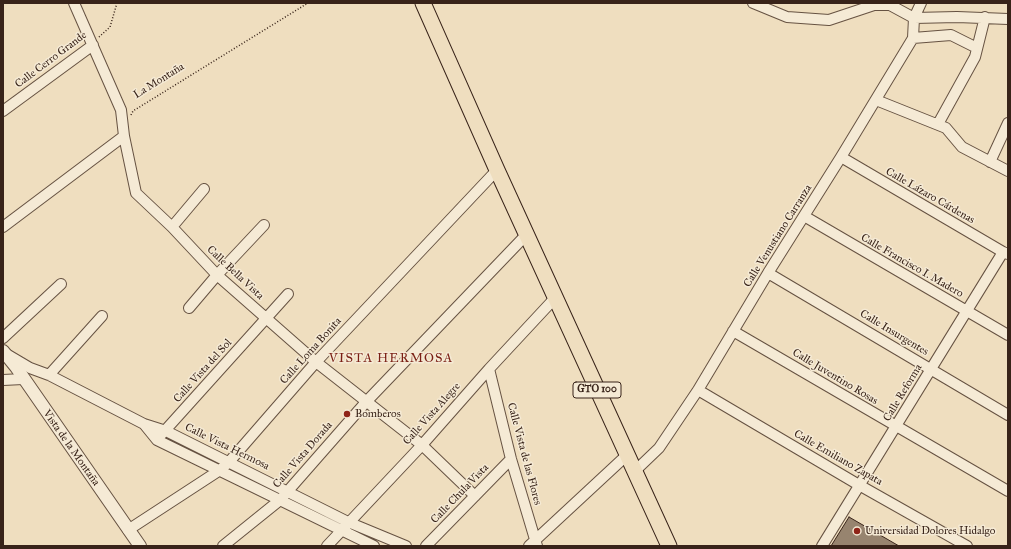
<!DOCTYPE html>
<meta charset="utf-8">
<style>
body{margin:0}
#map{position:relative;width:1011px;height:549px;overflow:hidden;background:#efdebf;font-family:"IM FELL Great Primer",serif}
canvas{display:block}
.frame{position:absolute;inset:0;border:4px solid #382319;pointer-events:none}
</style>
<div id="map">
<canvas width="1011" height="549"></canvas>
<div class="frame"></div>
</div>
<script>
const ctx = document.querySelector('canvas').getContext('2d');
ctx.lineJoin = 'round';
function fill(path, color) { ctx.fillStyle = color; ctx.fill(path, 'evenodd'); }
const poly = rows => new Path2D(rows.map(r => 'M' + r).join(''));
function stroke(path, color, width, dash) { ctx.strokeStyle = color; ctx.lineWidth = width; ctx.lineCap = dash ? 'butt' : 'round'; ctx.setLineDash(dash || []); ctx.stroke(path); }
function drawText(font, color, halo, rows, align = 'center') {
  ctx.font = font + ' "IM FELL Great Primer",serif'; ctx.lineWidth = 3; ctx.setLineDash([]); ctx.textBaseline = 'middle'; ctx.strokeStyle = halo; ctx.fillStyle = color; for (const [text, x, y, turn = 0] of rows) {
    ctx.save(); ctx.translate(x, y); ctx.rotate((+turn || 0) * Math.PI / 180); ctx.textAlign = isNaN(turn) ? turn : align; if (halo) ctx.strokeText(text, 0, 0); ctx.fillText(text, 0, 0); ctx.restore();
  }
}
const building = poly([
 [849,517,899,546,831,546,849,517]
]);
fill(building, '#97846f');
stroke(building, '#382319', 1);
const minor = poly([
 [74,3,121,110,124,136,136,193,172,227,217,275,316,362,422,445,475,496],
 [753,3,787,17,829,20,874,5,890,5,914,18,957,17,1008,19],
 [913,38,951,35,977,48],
 [876,100,946,128,962,147,1008,171],
 [3,111,93,45],
 [938,124,975,57,985,17],
 [841,157,1003,252,1008,254],
 [990,162,1008,123],
 [804,216,1008,335],
 [3,227,124,136],
 [172,227,204,189],
 [768,273,1008,415],
 [189,308,217,275,264,225],
 [733,331,1008,491],
 [3,338,61,284],
 [8,355,30,368,49,375,144,424,166,431,348,522,406,546],
 [489,369,511,459,537,546],
 [49,375,102,316],
 [3,380,23,379],
 [698,390,859,485,967,546],
 [144,424,157,440,374,546],
 [161,435,288,294],
 [635,471,659,448,698,390,768,273,841,157,913,38,914,18,921,3],
 [128,530,220,470,229,462,316,362,497,170],
 [223,546,280,500,366,402,527,234],
 [327,546,422,445,489,369,555,298],
 [426,546,511,459],
 [529,546,627,455],
 [822,546,1003,252]
]);
const tertiary = poly([
 [3,351,16,367,140,546]
]);
const primary = poly([
 [423,3,497,170,669,546]
]);
stroke(minor, '#665242', 12);
stroke(tertiary, '#665242', 14);
stroke(primary, '#382319', 17);
stroke(poly([
 [99,37,110,27,117,3],
 [131,115,133,111,308,3]
]), '#382319', 1.5, [1, 2]);
stroke(minor, '#f5ead5', 10);
stroke(tertiary, '#f5ead5', 12);
stroke(primary, '#efdebf', 15);
for (const [x, y, r, color] of [
 [347,414,4,"#8f2418"],
 [857,531,4,"#8f2418"]
]) { const dot = new Path2D(); dot.arc(x, y, r, 0, 2 * Math.PI); ctx.fillStyle = color; ctx.fill(dot); stroke(dot, '#f5ead5', 1.5); }
for (const [x, y, w] of [
 [597,390,48]
]) { const box = new Path2D(); box.roundRect(x - w / 2, y - 8, w, 16, 3); ctx.fillStyle = '#f5ead5'; ctx.fill(box); stroke(box, '#382319', 1); }
drawText('bold 10px', '#382319', null, [
 ["GTO 100",597,390]
]);
drawText('11px', '#382319', '#f5ead5', [
 ["Calle Cerro Grande",51,60,-37],
 ["La Montaña",159,81,-32],
 ["Calle Lázaro Cárdenas",930,196,30],
 ["Calle Venustiano Carranza",778,236,-58],
 ["Calle Francisco I. Madero",912,266,30],
 ["Calle Bella Vista",235,273,43],
 ["Calle Insurgentes",894,333,31],
 ["Calle Loma Bonita",311,351,-48],
 ["Calle Vista del Sol",203,371,-48],
 ["Calle Juventino Rosas",835,377,31],
 ["Calle Reforma",903,393,-59],
 ["Calle Vista Alegre",432,414,-48],
 ["Calle Vista Hermosa",227,447,26],
 ["Vista de la Montaña",71,448,55],
 ["Calle Vista de las Flores",524,454,75],
 ["Calle Vista Dorada",303,455,-49],
 ["Calle Emiliano Zapata",838,458,30],
 ["Calle Chula Vista",460,494,-46]
]);
drawText('11px', '#382319', '#f5ead5', [
 ["Bomberos",355,414],
 ["Universidad Dolores Hidalgo",865,531]
], 'left');
ctx.letterSpacing = '1px';
drawText('13px', '#7a1f14', '#f5ead5', [
 ["VISTA HERMOSA",391,359]
]);
ctx.letterSpacing = '0px';
</script>
